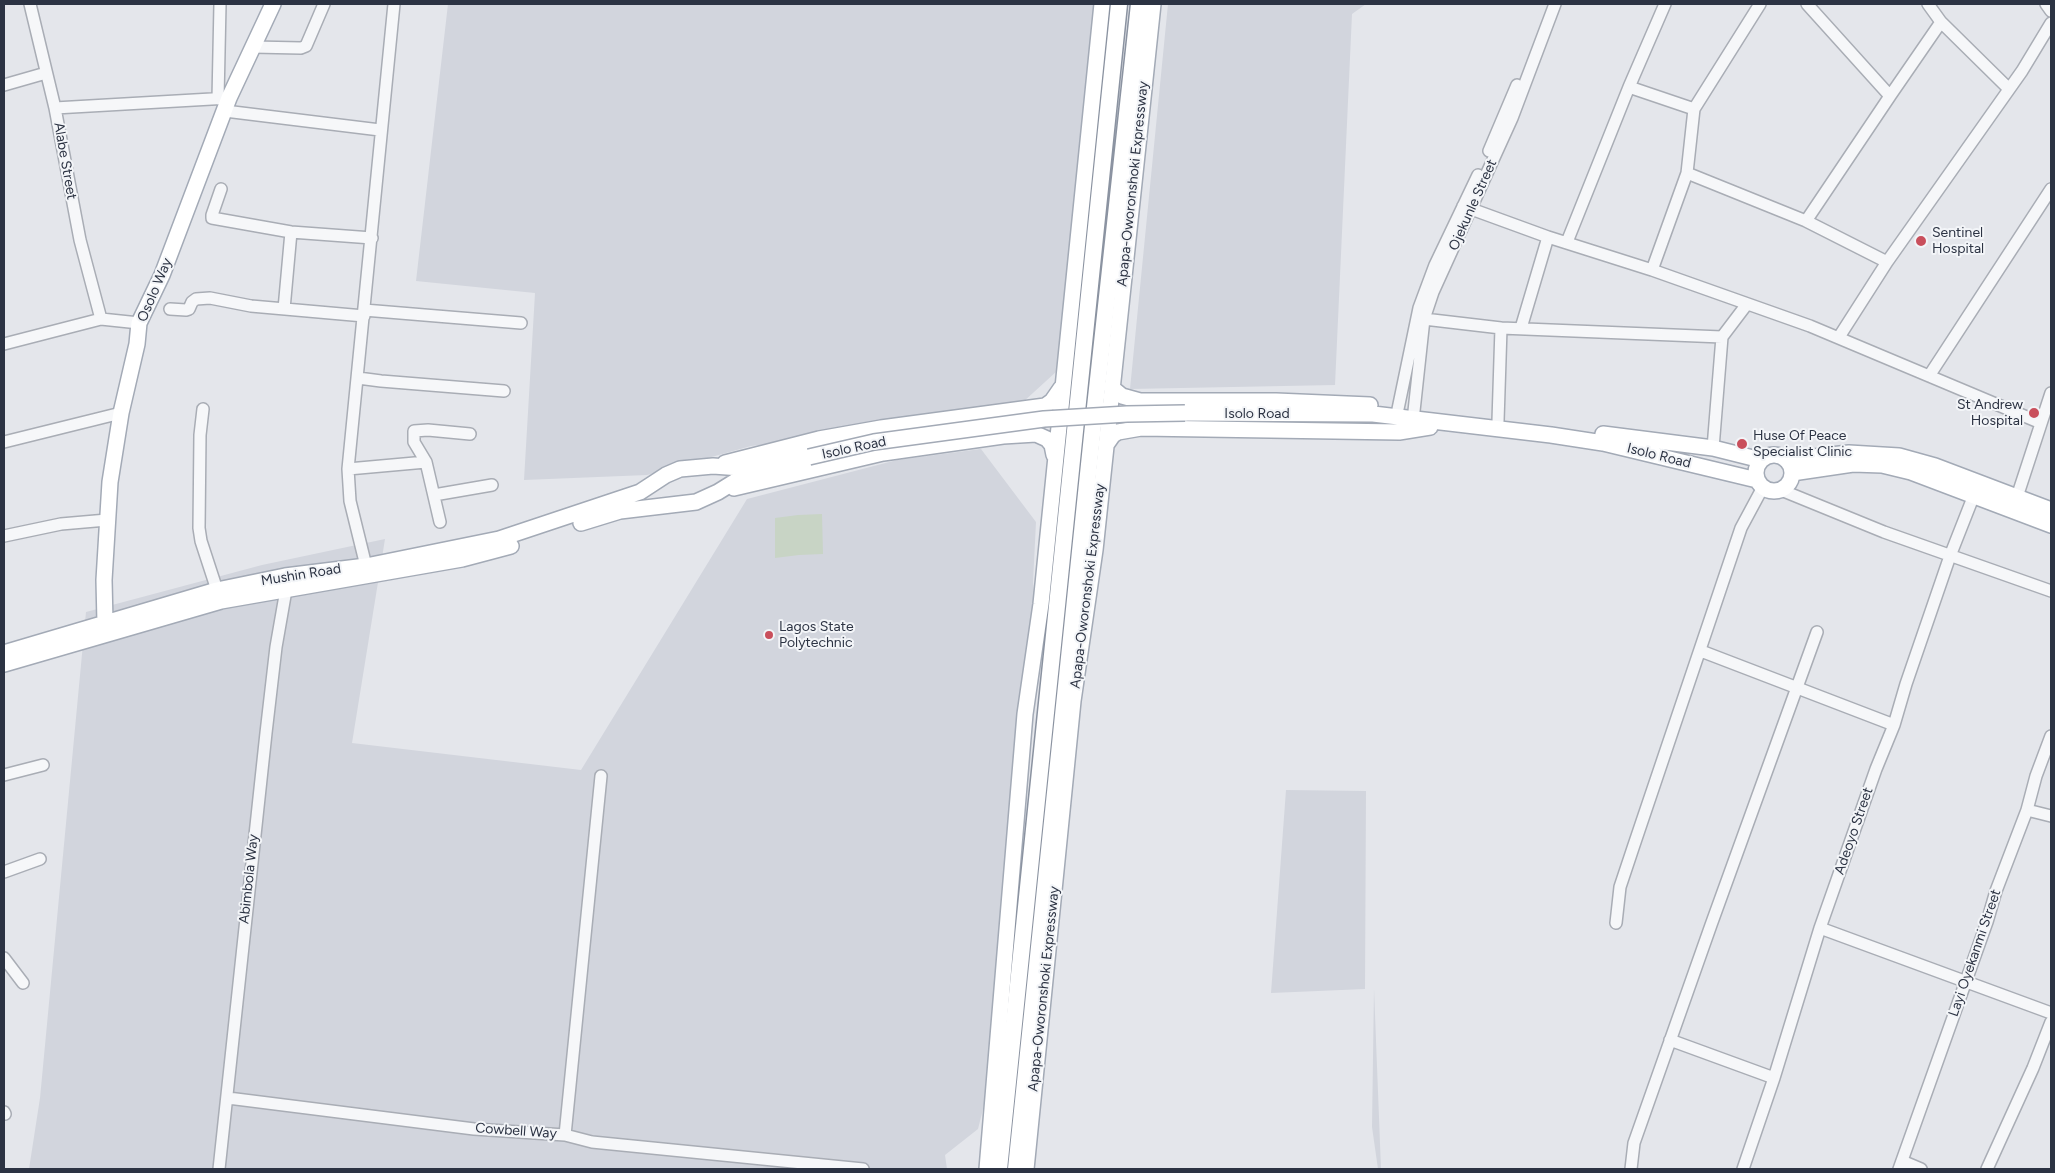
<!DOCTYPE html>
<style>
body{margin:0}
#map{position:relative;width:2055px;height:1173px;overflow:hidden;background:#e4e6eb;font-family:Figtree,sans-serif}
canvas{display:block}
.frame{position:absolute;inset:0;border:5px solid #2c3343;pointer-events:none}
</style>
<div id="map">
<canvas width="2055" height="1173"></canvas>
<div class="frame"></div>
</div>
<script>
const ctx = document.querySelector('canvas').getContext('2d');
ctx.lineJoin = 'round';
function fill(path, color) { ctx.fillStyle = color; ctx.fill(path, 'evenodd'); }
const poly = rows => new Path2D(rows.map(r => 'M' + r).join(''));
function stroke(path, color, width, dash) { ctx.strokeStyle = color; ctx.lineWidth = width; ctx.lineCap = dash ? 'butt' : 'round'; ctx.setLineDash(dash || []); ctx.stroke(path); }
function drawText(font, color, halo, rows, align = 'center') {
  ctx.font = font + ' Figtree,sans-serif'; ctx.lineWidth = 4; ctx.setLineDash([]); ctx.textBaseline = 'middle'; ctx.strokeStyle = halo; ctx.fillStyle = color; for (const [text, x, y, turn = 0] of rows) {
    ctx.save(); ctx.translate(x, y); ctx.rotate((+turn || 0) * Math.PI / 180); ctx.textAlign = isNaN(turn) ? turn : align; if (halo) ctx.strokeText(text, 0, 0); ctx.fillText(text, 0, 0); ctx.restore();
  }
}
fill(poly([
 [448,4,1101,4,1057,371,1022,403,831,436,751,446,647,475,524,480,535,293,416,281],
 [1168,4,1366,4,1352,14,1335,385,1130,389],
 [981,449,1036,522,1033,582,1037,622,1005,1021,978,1129,945,1155,947,1169,29,1169,40,1098,86,612,262,565,385,539,352,743,581,770,747,499,897,460],
 [1286,790,1366,791,1365,989,1271,993],
 [1374,989,1381,1169,1378,1169,1372,1127]
]), '#d2d5dd');
fill(poly([
 [822,514,823,554,799,555,775,558,775,518,798,515]
]), '#c8d4c5');
const minor = poly([
 [30,4,55,108,80,240,101,319],
 [1807,4,1890,96,1941,22,1928,4],
 [2046,4,2051,11],
 [1941,22,2009,89],
 [253,47,301,48,306,46,324,4],
 [4,85,46,73],
 [1629,87,1694,109,1760,4],
 [218,99,220,4],
 [55,108,229,98],
 [1694,109,1687,173,1806,221,1890,96],
 [225,111,380,130],
 [1489,151,1517,85],
 [221,189,212,215,212,218,291,232,372,238],
 [1463,206,1548,237,1652,270,1810,326,2041,423],
 [1806,221,1887,262],
 [1567,242,1629,87,1665,4],
 [1652,270,1687,173],
 [170,309,186,310,189,309,192,302,196,299,210,298,251,306,364,316],
 [284,309,291,232],
 [364,310,521,323],
 [1424,319,1501,328,1498,421],
 [1501,328,1722,337,1713,448],
 [1521,328,1548,237],
 [1722,337,1747,304],
 [1839,337,1887,262,2022,71,2051,23],
 [4,344,101,319,139,323],
 [1929,376,2051,189],
 [358,378,381,381,504,391],
 [203,409,200,435,199,528,201,541,217,590],
 [1398,409,1419,308,1435,265,1478,175],
 [1414,411,1424,319,1433,292,1512,118,1555,4],
 [4,442,121,413],
 [426,462,414,442,414,431,428,430,470,434],
 [348,469,426,462,440,522],
 [1781,490,1884,532,2051,591],
 [434,495,492,485],
 [2017,497,2051,393],
 [4,536,61,524,107,520],
 [366,566,350,501,348,469,394,4],
 [1701,651,1894,725],
 [4,775,43,765],
 [2027,810,2051,816],
 [4,872,40,859],
 [1616,923,1620,887,1633,848,1741,528,1763,487],
 [1820,928,2051,1013],
 [4,958,23,983],
 [1670,1040,1774,1078],
 [228,1098,474,1129,565,1135,592,1142,863,1169],
 [4,1112,5,1114],
 [565,1135,601,776],
 [1902,1161,1921,1169],
 [219,1169,266,733,276,647,286,590],
 [1631,1169,1634,1143,1711,925,1817,632],
 [1743,1169,1774,1078,1820,928,1876,769,1894,725,1906,684,1950,556,1974,495],
 [1899,1169,1987,922,1996,891,2027,810,2036,776,2051,736],
 [1987,1169,2033,1068,2051,1022]
]);
const major = poly([
 [1111,387,1122,396,1140,401,1276,401,1370,405],
 [1185,413,1373,414,1551,435,1603,443,1757,480],
 [1603,434,1713,448,1761,460],
 [1106,445,1113,435,1118,432,1141,428,1399,432,1430,427],
 '1756 473a18 18 0 1 1 36 0a18 18 0 1 1-36 0Z',
 [1786,460,1849,453,1899,456,1935,466,2051,510],
 [725,463,819,439,881,428,1045,406,1052,401,1061,388],
 [1792,473,1853,464,1882,465,1911,472,2051,525],
 [734,488,883,453,1003,436,1036,434,1047,439,1052,445,1054,455],
 [581,523,620,511,696,502,718,492,755,469],
 [105,623,104,580,110,482,121,413,137,344,139,323,162,275,229,98,273,4],
 [4,653,217,590,285,576,366,566,499,539,640,492,666,475,680,469,713,466,755,469,809,457],
 [4,664,221,601,462,559,511,546],
 [987,1169,1025,714,1041,604,1102,4],
 [1026,1169,1073,701,1095,550,1153,4]
]);
const highway = poly([
 [999,1169,1119,4],
 [1016,1169,1094,416,1139,4]
]);
stroke(minor, '#a9adb5', 14);
stroke(major, '#a3aab6', 18);
stroke(highway, '#8b93a1', 19);
stroke(minor, '#f6f7f9', 11);
stroke(major, '#fff', 15);
stroke(highway, '#fff', 16);
const majorBridge = poly([
 [809,457,874,442,1044,419,1127,414,1185,413]
]);
stroke(majorBridge, '#a3aab6', 18, []);
stroke(majorBridge, '#fff', 15);
for (const [x, y, r, color] of [
 [1921,241,6,"#c94f5c"],
 [2034,413,6,"#c94f5c"],
 [1742,444,6,"#c94f5c"],
 [769,635,5,"#c94f5c"]
]) { const dot = new Path2D(); dot.arc(x, y, r, 0, 2 * Math.PI); ctx.fillStyle = color; ctx.fill(dot); stroke(dot, '#f3f5f8', 2); }
drawText('14px', '#2c3343', '#f3f5f8', [
 ["Alabe Street",65,161,80],
 ["Apapa-Oworonshoki Expressway",1133,184,-84],
 ["Ojekunle Street",1473,205,-66],
 ["Osolo Way",155,290,-67],
 ["Isolo Road",1257,414],
 ["Isolo Road",854,448,-12],
 ["Isolo Road",1659,456,14],
 ["Mushin Road",301,575,-9],
 ["Apapa-Oworonshoki Expressway",1088,586,-83],
 ["Adeoyo Street",1854,831,-71],
 ["Abimbola Way",249,879,-84],
 ["Layi Oyekanmi Street",1975,953,-71],
 ["Apapa-Oworonshoki Expressway",1044,989,-84],
 ["Cowbell Way",516,1131,4]
]);
drawText('14px', '#2c3343', '#f3f5f8', [
 ["Sentinel",1932,233],
 ["Hospital",1932,249],
 ["St Andrew",2023,405,"right"],
 ["Hospital",2023,421,"right"],
 ["Huse Of Peace",1753,436],
 ["Specialist Clinic",1753,452],
 ["Lagos State",779,627],
 ["Polytechnic",779,643]
], 'left');
</script>
